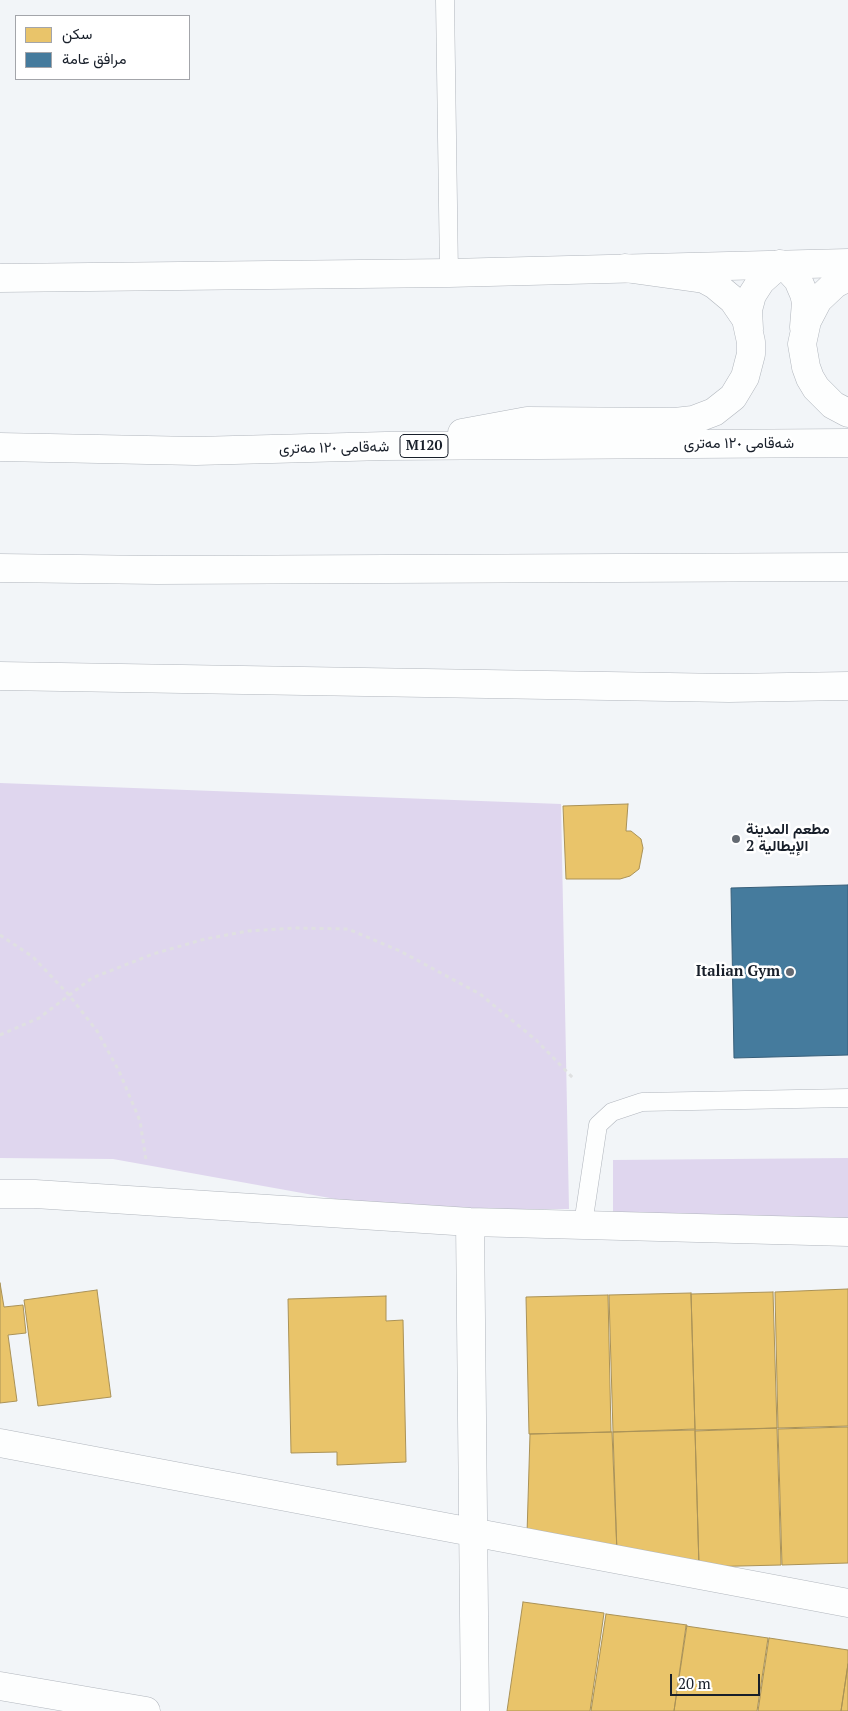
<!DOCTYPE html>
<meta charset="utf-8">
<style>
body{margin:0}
#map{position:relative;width:848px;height:1711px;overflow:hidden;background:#f2f5f8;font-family:"PT Serif",Vazirmatn,serif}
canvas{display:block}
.legend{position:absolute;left:15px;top:15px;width:175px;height:65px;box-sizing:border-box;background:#fff;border:1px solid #a3a5aa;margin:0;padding:6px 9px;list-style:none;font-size:15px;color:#181f2a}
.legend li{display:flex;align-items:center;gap:10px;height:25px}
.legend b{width:25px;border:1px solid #a3a5aa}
.scale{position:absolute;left:670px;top:1674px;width:90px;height:22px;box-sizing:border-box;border:2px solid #181f2a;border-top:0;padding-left:6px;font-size:15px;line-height:18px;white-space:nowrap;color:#181f2a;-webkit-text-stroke:4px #fff;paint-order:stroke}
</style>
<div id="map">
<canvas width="848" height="1711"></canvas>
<ul class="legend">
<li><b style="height:14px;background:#e9c46a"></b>سكن</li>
<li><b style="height:14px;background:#457b9d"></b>مرافق عامة</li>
</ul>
<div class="scale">20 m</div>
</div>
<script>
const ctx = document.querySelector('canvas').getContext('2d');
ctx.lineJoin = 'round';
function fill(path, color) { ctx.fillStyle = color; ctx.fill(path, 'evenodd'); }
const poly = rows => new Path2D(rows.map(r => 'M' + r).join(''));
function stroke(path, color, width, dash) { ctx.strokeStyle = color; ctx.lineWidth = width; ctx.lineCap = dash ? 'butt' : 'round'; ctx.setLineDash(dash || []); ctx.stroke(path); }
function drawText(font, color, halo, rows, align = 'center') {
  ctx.font = font + ' "PT Serif",Vazirmatn,serif'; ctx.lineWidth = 5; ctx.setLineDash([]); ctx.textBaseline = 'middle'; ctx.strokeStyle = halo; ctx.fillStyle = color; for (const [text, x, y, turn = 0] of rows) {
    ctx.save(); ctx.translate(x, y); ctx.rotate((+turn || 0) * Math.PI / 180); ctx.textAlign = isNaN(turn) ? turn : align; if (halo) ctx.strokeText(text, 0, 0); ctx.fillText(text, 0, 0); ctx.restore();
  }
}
fill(poly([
 [0,783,561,804,569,1209,346,1210,341,1200,113,1159,0,1158],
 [848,1158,848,1220,613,1223,613,1160]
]), '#dfd6ee');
const homes = poly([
 [628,804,626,831,631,831,641,839,643,848,639,869,630,876,620,879,566,879,563,806,628,804],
 [0,1283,4,1307,23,1305,26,1333,8,1335,17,1401,0,1403,0,1283],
 [848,1289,848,1426,778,1428,775,1292,848,1289],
 [97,1290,111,1397,38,1406,24,1300,97,1290],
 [773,1292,777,1428,695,1430,691,1294,773,1292],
 [691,1293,695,1429,613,1432,609,1295,691,1293],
 [608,1295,611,1432,529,1434,526,1297,608,1295],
 [386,1296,386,1321,403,1320,406,1462,337,1465,337,1452,291,1453,288,1299,386,1296],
 [848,1427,848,1563,782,1565,778,1429,848,1427],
 [777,1428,781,1565,699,1567,695,1431,777,1428],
 [695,1430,699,1566,617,1553,613,1432,695,1430],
 [612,1432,617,1553,527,1534,530,1434,612,1432],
 [523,1602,604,1613,590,1711,507,1711,523,1602],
 [606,1614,687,1625,674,1711,591,1711,606,1614],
 [686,1626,768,1638,757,1711,674,1711,686,1626],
 [769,1638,848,1650,848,1664,841,1711,758,1711,769,1638],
 [848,1664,848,1711,841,1711,848,1664]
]);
fill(homes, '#e9c46a');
stroke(homes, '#aa9257', 1);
const public = poly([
 [848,885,848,1055,734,1058,731,888,848,885]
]);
fill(public, '#457b9d');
stroke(public, '#385f7a', 1);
const service = poly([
 [445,0,449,273],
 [583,1224,598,1125,612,1112,642,1102,848,1098]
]);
const minor = poly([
 [0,1194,35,1194,470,1222,848,1232],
 [470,1222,475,1711],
 [0,1443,848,1603],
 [0,1686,146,1711]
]);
const tertiary = poly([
 [0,278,449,273,848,263],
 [0,676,729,688,848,686]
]);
const motorway = poly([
 [848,277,835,284,818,300,807,321,802,344,806,367,810,378,816,388,833,405,848,413],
 [749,329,748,310,752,295,761,281,780,264,787,268,798,280,804,294,806,302,804,327],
 [462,433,527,421,675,422,693,420,714,412,733,397,745,377,751,354,751,342,746,319,733,300,715,285,704,279,625,268],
 [0,447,196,451,386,446,848,443],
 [0,568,157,570,848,567]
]);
stroke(service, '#b1b6bd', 19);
stroke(minor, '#b1b6bd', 29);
stroke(tertiary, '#b1b6bd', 29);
stroke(motorway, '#b1b6bd', 29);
stroke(poly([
 [0,935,33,957,69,995,97,1031,119,1071,140,1121,146,1160],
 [0,1035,39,1018,92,978,153,954,205,939,248,931,295,928,348,929,400,951,480,994,536,1040,574,1079]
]), '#dfe0e1', 3, [4, 4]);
stroke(service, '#fdfefe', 18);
stroke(minor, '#fdfefe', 28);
stroke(tertiary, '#fdfefe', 28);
stroke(motorway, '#fdfefe', 28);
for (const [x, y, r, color] of [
 [736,839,5,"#646a72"],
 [790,972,5,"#646a72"]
]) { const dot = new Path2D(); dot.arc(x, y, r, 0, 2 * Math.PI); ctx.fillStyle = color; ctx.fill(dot); stroke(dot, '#fff', 2); }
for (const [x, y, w] of [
 [424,446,48]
]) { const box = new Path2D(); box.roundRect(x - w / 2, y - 11.5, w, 23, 4); ctx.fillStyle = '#fff'; ctx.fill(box); stroke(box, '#181f2a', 1); }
drawText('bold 14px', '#181f2a', null, [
 ["M120",424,446]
]);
drawText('15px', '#181f2a', '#fff', [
 ["شەقامی ١٢٠ مەتری",739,444],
 ["شەقامی ١٢٠ مەتری",334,448,-1]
]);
drawText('bold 15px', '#181f2a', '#fff', [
 ["مطعم المدينة",746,830],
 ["الإيطالية 2",746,847],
 ["Italian Gym",780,972,"right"]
], 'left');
</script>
